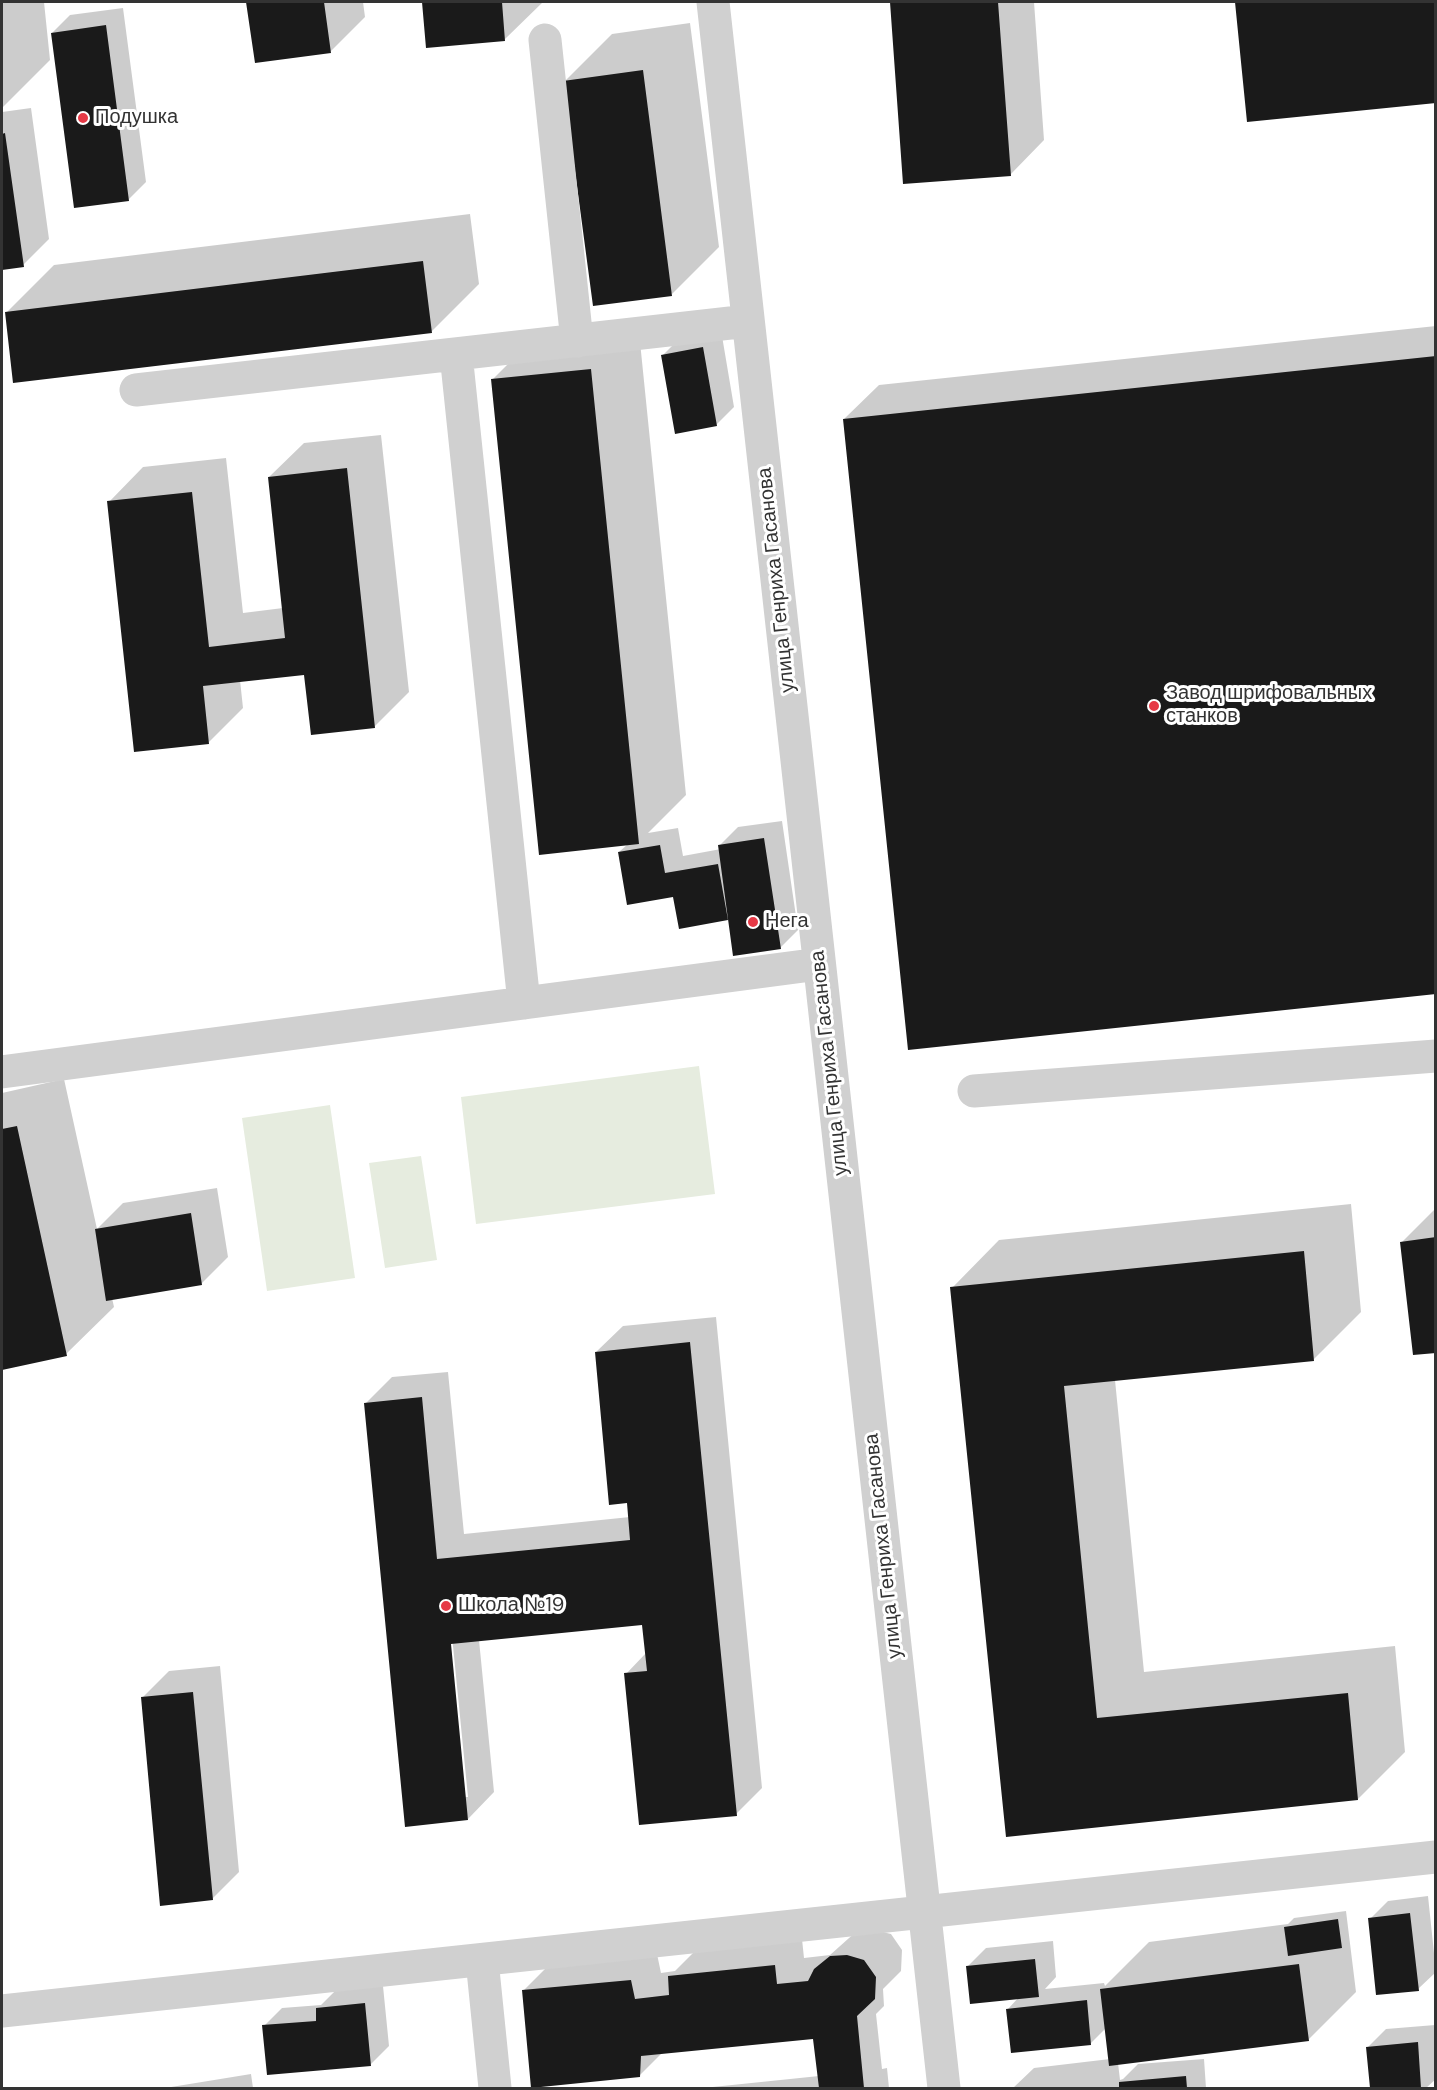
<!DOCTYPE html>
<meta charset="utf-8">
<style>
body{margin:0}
#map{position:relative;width:1437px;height:2090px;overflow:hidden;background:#fff;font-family:"DM Sans",sans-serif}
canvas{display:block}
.frame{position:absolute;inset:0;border:3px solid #333;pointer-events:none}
</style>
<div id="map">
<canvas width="1437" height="2090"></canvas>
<div class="frame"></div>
</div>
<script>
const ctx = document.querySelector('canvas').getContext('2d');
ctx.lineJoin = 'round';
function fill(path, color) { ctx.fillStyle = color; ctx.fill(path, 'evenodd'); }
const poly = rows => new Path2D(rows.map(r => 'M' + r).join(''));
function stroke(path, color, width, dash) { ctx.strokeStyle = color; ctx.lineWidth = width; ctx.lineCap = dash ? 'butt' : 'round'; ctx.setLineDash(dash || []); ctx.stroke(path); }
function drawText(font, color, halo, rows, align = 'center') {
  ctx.font = font + ' "DM Sans",sans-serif'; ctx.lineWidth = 6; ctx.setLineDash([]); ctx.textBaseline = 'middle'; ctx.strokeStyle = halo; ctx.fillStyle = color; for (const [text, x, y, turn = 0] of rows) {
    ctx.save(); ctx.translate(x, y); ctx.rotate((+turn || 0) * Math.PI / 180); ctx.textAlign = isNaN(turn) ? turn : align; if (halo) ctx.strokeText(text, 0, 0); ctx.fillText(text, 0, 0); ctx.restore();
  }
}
fill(poly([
 [699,1066,715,1194,476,1224,461,1097],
 [330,1105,355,1278,267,1291,242,1118],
 [421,1156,437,1260,385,1268,369,1163]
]), '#e6ecdf');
fill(poly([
 [2,2,44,2,50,60,2,108],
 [248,2,363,2,365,17,331,51,256,62],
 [424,2,543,2,504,40,427,46],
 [891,2,1034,2,1044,140,1010,175,904,183],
 [1236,2,1436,2,1436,102,1248,121],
 [123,8,146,182,128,200,52,33,70,15],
 [690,23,719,247,672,294,565,81,612,34],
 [31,108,49,239,23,265,2,269,2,112],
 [470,214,479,284,432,331,7,312,54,265],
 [638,322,686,795,648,833,678,828,683,856,721,849,720,845,738,827,782,821,798,930,780,948,730,918,680,928,674,895,619,852,628,844,492,380,540,332],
 [1436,326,1436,992,844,419,879,385],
 [721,330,734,407,716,425,663,355,681,337],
 [381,435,409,692,374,727,305,673,240,680,243,708,208,743,109,502,143,467,226,458,243,613,283,608,269,477,304,443],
 [64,1079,97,1229,123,1203,217,1188,228,1257,201,1284,112,1298,114,1307,66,1354,2,1369,2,1093],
 [1351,1204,1361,1312,1314,1359,1115,1380,1144,1672,1395,1646,1405,1752,1358,1799,1007,1835,952,1288,999,1240],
 [1436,1208,1436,1351,1402,1242],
 [716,1317,762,1788,736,1814,626,1674,646,1653,643,1623,479,1640,494,1792,468,1819,365,1404,392,1377,448,1372,464,1534,630,1517,628,1502,596,1352,623,1326],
 [452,1636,468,1797,465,1797,449,1637],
 [220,1666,239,1872,212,1899,142,1698,169,1671],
 [1428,1896,1436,1972,1418,1989,1370,1919,1388,1901],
 [1346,1911,1356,1992,1308,2040,1118,2063,1120,2080,1123,2079,1138,2064,1204,2059,1206,2088,1013,2088,1034,2068,1110,2059,1106,2028,1090,2044,1008,2009,1019,1997,968,1966,986,1948,1053,1941,1056,1977,1045,1989,1104,1983,1105,1986,1149,1942,1288,1924,1294,1918],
 [858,1930,874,1930,891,1934,902,1950,901,1971,883,1989,884,2006,876,2014,882,2069,887,2068,889,2088,703,2088,819,2076,818,2036,663,2052,639,2076,523,1991,550,1964,657,1954,661,1973,675,1971,696,1950,802,1939,804,1958,830,1955],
 [383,1986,389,2046,371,2064,264,2026,282,2008,321,2005,335,1991],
 [1435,2025,1436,2079,1426,2088,1371,2088,1368,2047,1386,2029],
 [251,2074,253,2088,165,2088]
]), '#0003');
fill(poly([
 [246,2,324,2,331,53,255,63],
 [422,2,502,2,505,41,426,48],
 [890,2,998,2,1011,176,903,184],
 [1235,2,1436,2,1436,103,1247,122],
 [106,25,129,201,74,208,51,33],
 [643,70,672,296,593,306,563,81],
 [5,133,24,267,2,270,2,134],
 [423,261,432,333,13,383,5,312],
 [703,347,717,426,675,434,661,355],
 [1436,356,1436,994,908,1050,843,419],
 [591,369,639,844,539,855,491,379],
 [347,468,375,728,311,735,304,675,203,686,209,744,134,752,107,501,192,492,209,647,285,638,268,477],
 [764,838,781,949,733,956,718,845],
 [660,845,665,873,718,864,728,920,679,929,673,897,627,905,618,852],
 [17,1126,67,1356,2,1370,2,1129],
 [191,1213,202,1285,106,1301,95,1229],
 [1436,1237,1436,1353,1413,1355,1400,1242],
 [1304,1251,1314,1361,1064,1386,1097,1718,1348,1693,1358,1800,1006,1837,950,1287],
 [690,1342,737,1816,639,1825,624,1673,647,1671,642,1625,451,1644,468,1820,405,1827,364,1403,422,1397,437,1559,630,1540,627,1503,609,1505,595,1352],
 [193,1692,213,1900,160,1906,141,1697],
 [1410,1913,1419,1991,1376,1995,1368,1918],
 [1338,1919,1342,1948,1288,1956,1284,1927],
 [847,1955,864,1960,876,1977,875,1999,857,2016,864,2088,819,2088,813,2039,641,2056,640,2077,531,2088,522,1990,631,1980,635,1999,669,1995,668,1976,775,1965,777,1984,808,1981,814,1969,830,1956],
 [1035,1959,1039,1997,970,2004,966,1966],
 [1299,1964,1309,2041,1109,2066,1100,1989],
 [1087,2000,1091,2045,1011,2053,1006,2009],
 [365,2003,371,2066,267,2075,262,2025,316,2021,316,2008],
 [1418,2042,1421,2088,1370,2088,1366,2047],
 [1186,2076,1187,2088,1119,2088,1119,2082]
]), '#1a1a1a');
stroke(poly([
 [713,2,944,2088],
 [545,40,577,341],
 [456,354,524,1003],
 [136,390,748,321],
 [2,1072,819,964],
 [974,1091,1436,1056],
 [482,1960,495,2088],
 [2,2011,1436,1857]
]), '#d0d0d0', 33);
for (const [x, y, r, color] of [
 [83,118,6,"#e63946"],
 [1154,706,6,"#e63946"],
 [753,922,6,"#e63946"],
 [446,1606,6,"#e63946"]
]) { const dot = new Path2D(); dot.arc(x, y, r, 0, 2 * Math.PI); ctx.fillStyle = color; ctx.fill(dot); stroke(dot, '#fff', 2); }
drawText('20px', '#333', '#fff', [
 ["Подушка",95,118],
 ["Завод шрифовальных",1166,694],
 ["станков",1166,717],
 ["Нега",765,922],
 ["Школа №19",458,1606]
], 'left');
drawText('20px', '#333', '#fff', [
 ["улица Генриха Гасанова",777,580,-96],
 ["улица Генриха Гасанова",830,1063,-96],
 ["улица Генриха Гасанова",884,1546,-96]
]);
</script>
